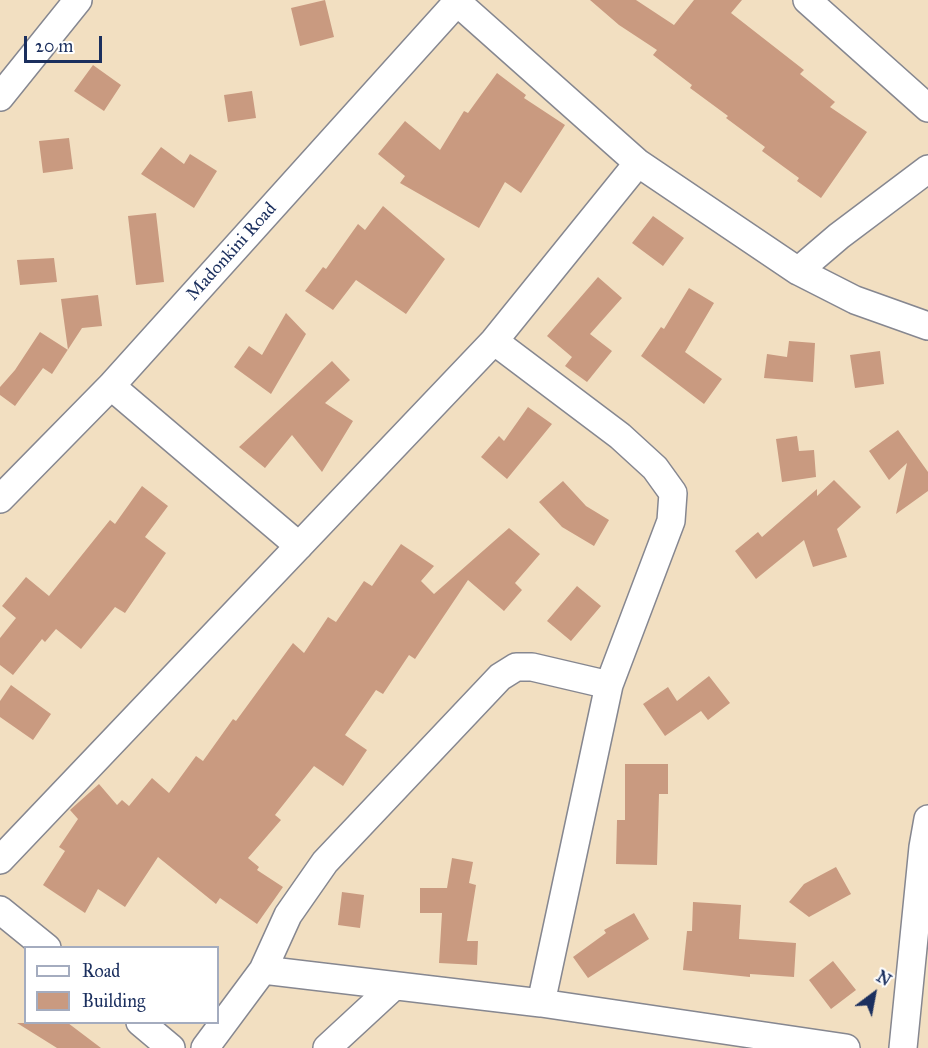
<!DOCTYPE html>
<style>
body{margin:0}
#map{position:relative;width:928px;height:1048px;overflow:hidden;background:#f2dfc1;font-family:"IM FELL Great Primer",serif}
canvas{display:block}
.legend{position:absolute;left:24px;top:946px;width:195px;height:78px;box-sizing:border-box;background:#fff;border:2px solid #a4acbf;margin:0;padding:8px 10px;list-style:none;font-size:18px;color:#1b2f5e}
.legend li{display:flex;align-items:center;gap:12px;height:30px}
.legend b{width:30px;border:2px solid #a4acbf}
.north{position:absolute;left:844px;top:964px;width:60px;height:60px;-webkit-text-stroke:4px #fff;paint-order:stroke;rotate:32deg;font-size:16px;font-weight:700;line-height:24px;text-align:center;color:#1b2f5e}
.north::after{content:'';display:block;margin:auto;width:21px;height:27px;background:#1b2f5e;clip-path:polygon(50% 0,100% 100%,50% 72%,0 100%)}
.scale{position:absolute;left:24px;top:36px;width:78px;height:27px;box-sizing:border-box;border:3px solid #1b2f5e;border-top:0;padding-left:8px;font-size:18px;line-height:21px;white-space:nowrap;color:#1b2f5e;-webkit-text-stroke:4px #fff;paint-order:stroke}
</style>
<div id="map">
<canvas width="928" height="1048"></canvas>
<ul class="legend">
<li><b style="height:8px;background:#fff"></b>Road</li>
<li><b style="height:16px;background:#c99a80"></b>Building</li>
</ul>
<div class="north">N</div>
<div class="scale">20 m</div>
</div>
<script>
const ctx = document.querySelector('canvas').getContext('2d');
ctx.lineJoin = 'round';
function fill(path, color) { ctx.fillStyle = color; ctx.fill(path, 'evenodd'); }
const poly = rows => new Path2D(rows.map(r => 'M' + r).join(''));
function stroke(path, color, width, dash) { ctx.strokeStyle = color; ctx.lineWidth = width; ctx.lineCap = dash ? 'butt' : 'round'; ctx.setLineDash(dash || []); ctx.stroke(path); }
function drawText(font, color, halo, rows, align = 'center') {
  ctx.font = font + ' "IM FELL Great Primer",serif'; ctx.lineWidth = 5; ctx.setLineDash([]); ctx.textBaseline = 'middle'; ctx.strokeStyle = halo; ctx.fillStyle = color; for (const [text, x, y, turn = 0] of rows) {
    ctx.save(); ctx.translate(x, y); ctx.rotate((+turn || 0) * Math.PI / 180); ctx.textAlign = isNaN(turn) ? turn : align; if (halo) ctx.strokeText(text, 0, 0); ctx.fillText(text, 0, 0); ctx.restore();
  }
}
fill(poly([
 [325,0,334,37,300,46,291,8],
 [590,0,636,0,674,25,694,0,742,0,731,13,804,70,800,74,835,102,830,107,867,132,821,198,797,181,799,178,762,151,765,147,726,118,728,116,690,88,692,85,653,55,657,50,619,25],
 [93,65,121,85,104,111,74,91],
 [497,73,526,95,524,98,565,125,521,193,505,182,479,228,400,183,405,176,378,154,405,121,440,150,464,111,468,113],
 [252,91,256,118,228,122,224,95],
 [69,138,73,169,43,173,39,141],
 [161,147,184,164,190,154,217,171,194,208,141,174],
 [383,206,445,259,406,314,356,280,333,310,305,291,323,267,326,269,358,224,365,230],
 [156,213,164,282,136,285,128,216],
 [653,216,684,238,663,266,632,243],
 [54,258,57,282,20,285,17,260],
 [598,277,622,298,590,334,612,351,587,382,565,366,572,357,547,336],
 [689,288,714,303,685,352,722,379,704,404,641,356,661,327,664,329],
 [98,295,102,326,82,328,52,374,43,368,15,406,0,395,0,387,15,370,40,332,68,350,61,299],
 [286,313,306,334,271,394,234,367,249,346,262,355],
 [789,341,815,343,813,382,764,378,767,354,787,357],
 [880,351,884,384,855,388,850,355],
 [332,361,350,380,325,403,353,421,322,472,292,435,265,468,239,447],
 [528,407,552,424,507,479,481,457,499,436,504,441],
 [898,430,928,472,928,491,896,514,907,463,889,480,869,451],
 [797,436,799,451,814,450,816,477,782,482,776,439],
 [834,480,861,507,837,529,847,557,813,567,804,540,756,579,735,551,758,532,762,537,817,489,817,496],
 [563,481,586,506,609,520,594,546,562,527,539,502],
 [142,486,168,506,145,537,166,553,125,613,115,607,81,649,56,629,45,642,42,639,13,675,0,665,0,638,16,618,2,606,26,577,49,596,110,520,115,524],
 [509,528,540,554,515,583,522,590,504,611,468,580,415,659,409,655,383,694,376,690,345,735,367,750,343,786,314,766,275,815,281,820,248,858,259,867,257,870,283,887,257,924,220,898,216,904,158,857,125,907,98,889,85,913,43,885,65,851,59,847,78,819,70,810,99,784,117,805,122,800,129,806,152,778,169,793,196,756,203,761,233,719,236,721,293,643,304,653,328,617,336,622,364,581,372,586,401,544,434,566,421,581,434,594],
 [577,586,601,606,571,641,547,621],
 [709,676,730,703,708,720,701,711,665,736,643,704,668,687,677,701],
 [11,685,51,714,33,740,0,717,0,701],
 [625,764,668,764,668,794,659,794,657,865,616,864,617,820,625,820],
 [452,858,473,862,469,883,476,885,467,941,478,941,477,965,439,963,442,913,420,913,420,888,447,888],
 [836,867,851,894,809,917,789,902,804,884],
 [342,892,364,895,360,928,338,925],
 [693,902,741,905,739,939,796,943,794,977,750,974,750,977,683,970,687,931,692,931],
 [634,913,649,939,588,978,573,957,606,933,604,930],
 [833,961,856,990,831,1009,809,980],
 [17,1023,68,1023,101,1048,57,1048]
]), '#c99a80');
const minor = poly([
 [807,0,928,108],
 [457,2,638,163,798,271,855,300,928,326],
 [0,97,78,0],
 [798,271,839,236,928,169],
 [494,341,620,436,655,468,673,493,671,521,609,685,541,1003],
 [111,386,299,546],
 [0,499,111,386,459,0],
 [0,860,494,341,638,163],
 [0,910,47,948],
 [263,970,288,915,325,862,500,677,516,667,532,667,609,685],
 [140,1022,171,1048],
 [205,1048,263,970,541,1003,846,1048],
 [327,1048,393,987],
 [903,1048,923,847,928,819]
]);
stroke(minor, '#868790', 30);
stroke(minor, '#fff', 27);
drawText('18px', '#1b2f5e', '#fff', [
 ["Madonkini Road",232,252,-48]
]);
</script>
